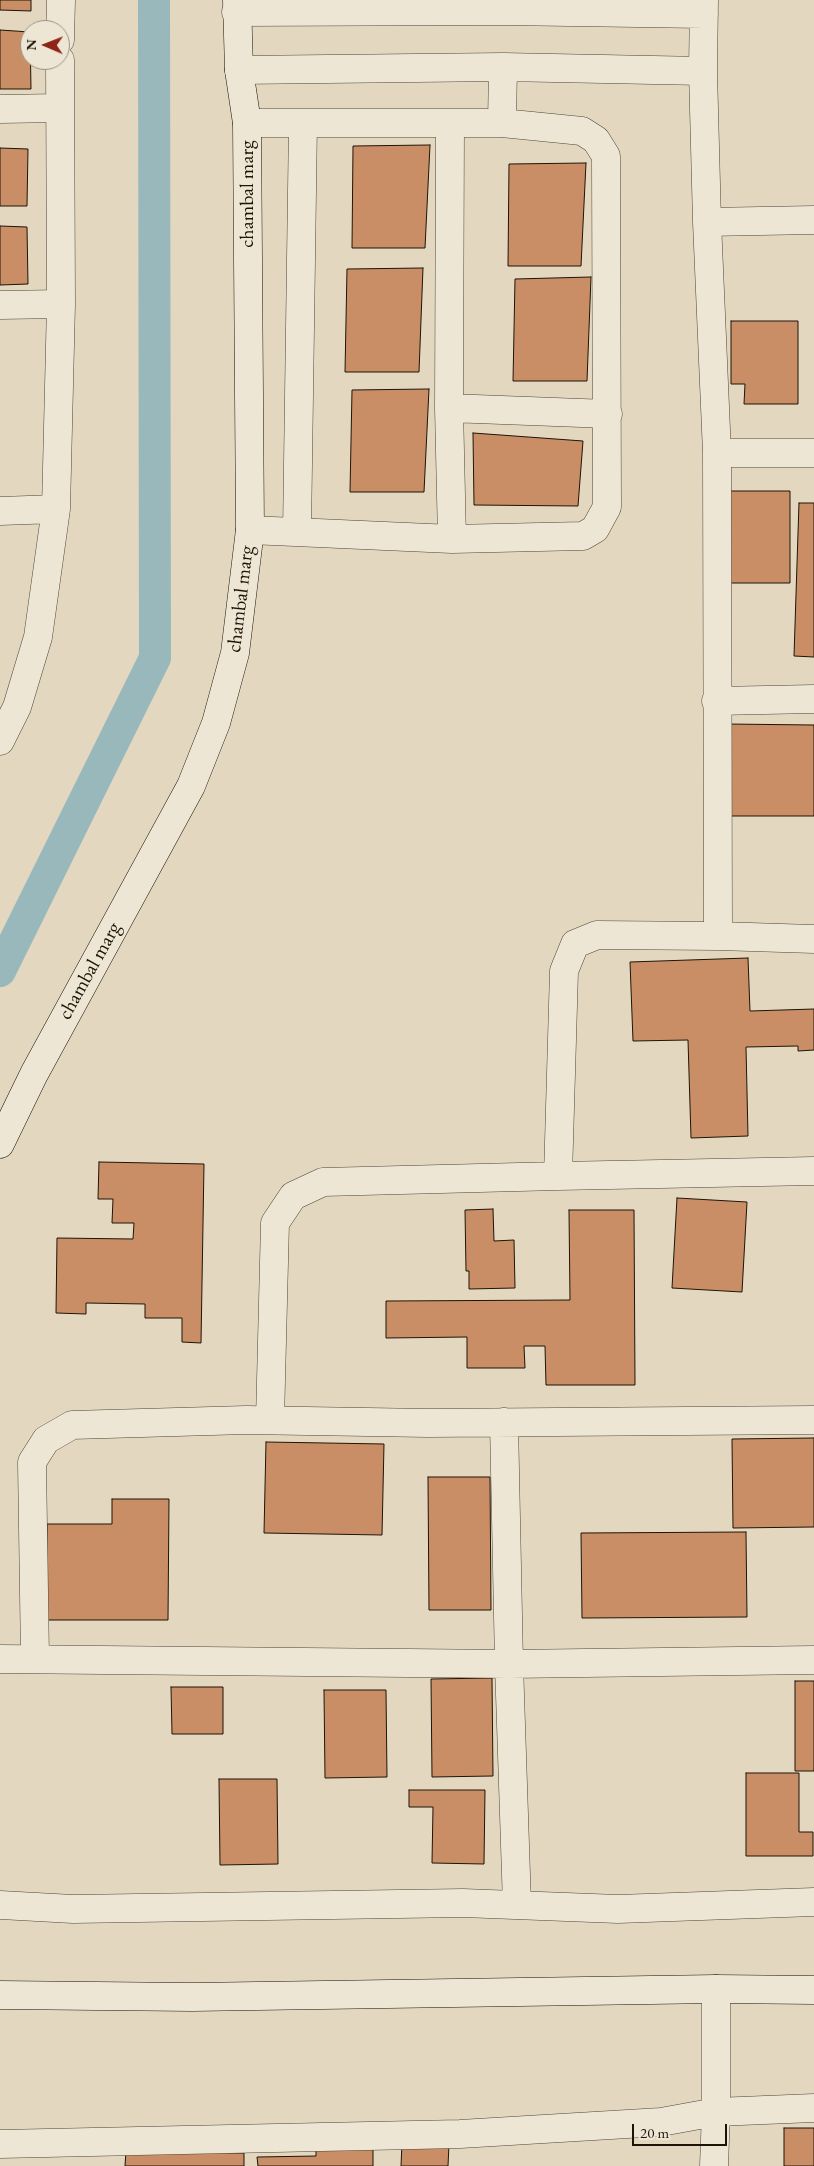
<!DOCTYPE html>
<style>
body{margin:0}
#map{position:relative;width:814px;height:2166px;overflow:hidden;background:#e3d8bf;font-family:"EB Garamond",serif}
canvas{display:block}
.north{position:absolute;left:20px;top:20px;width:50px;height:50px;box-sizing:border-box;background:#ede6d5;border:1px solid #9a9283;border-radius:50%;rotate:271deg;font-size:14px;font-weight:700;line-height:20px;text-align:center;color:#1d1407}
.north::after{content:'';display:block;margin:auto;width:18px;height:22px;background:#8f2418;clip-path:polygon(50% 0,100% 100%,50% 72%,0 100%)}
.scale{position:absolute;left:632px;top:2124px;width:95px;height:22px;box-sizing:border-box;border:2px solid #1d1407;border-top:0;padding-left:6px;font-size:15px;line-height:18px;white-space:nowrap;color:#1d1407;-webkit-text-stroke:4px #ede6d5;paint-order:stroke}
</style>
<div id="map">
<canvas width="814" height="2166"></canvas>
<div class="north">N</div>
<div class="scale">20 m</div>
</div>
<script>
const ctx = document.querySelector('canvas').getContext('2d');
ctx.lineJoin = 'round';
const poly = rows => new Path2D(rows.map(r => 'M' + r).join(''));
function stroke(path, color, width, dash) { ctx.strokeStyle = color; ctx.lineWidth = width; ctx.lineCap = dash ? 'butt' : 'round'; ctx.setLineDash(dash || []); ctx.stroke(path); }
function fill(path, color) { ctx.fillStyle = color; ctx.fill(path, 'evenodd'); }
function drawText(font, color, halo, rows, align = 'center') {
  ctx.font = font + ' "EB Garamond",serif'; ctx.lineWidth = 4; ctx.setLineDash([]); ctx.textBaseline = 'middle'; ctx.strokeStyle = halo; ctx.fillStyle = color; for (const [text, x, y, turn = 0] of rows) {
    ctx.save(); ctx.translate(x, y); ctx.rotate((+turn || 0) * Math.PI / 180); ctx.textAlign = isNaN(turn) ? turn : align; if (halo) ctx.strokeText(text, 0, 0); ctx.fillText(text, 0, 0); ctx.restore();
  }
}
stroke(poly([
 [0,971,155,658,154,0]
]), '#99b8bb', 32);
const building = poly([
 [0,0,31,0,31,11,0,10,0,0],
 [0,30,30,32,31,89,0,89,0,30],
 [430,145,425,248,352,248,353,146,430,145],
 [0,148,28,149,27,206,0,206,0,148],
 [586,163,581,266,508,266,509,164,586,163],
 [0,226,27,227,28,284,0,285,0,226],
 [423,268,419,372,345,372,347,269,423,268],
 [591,277,587,381,513,381,515,279,591,277],
 [731,321,798,321,798,404,744,404,745,384,731,384,731,321],
 [429,389,424,492,350,492,352,390,429,389],
 [473,433,583,441,578,506,474,505,473,433],
 [727,491,790,491,790,583,728,583,727,491],
 [799,503,814,503,814,657,794,656,799,503],
 [725,724,814,725,814,816,724,816,725,724],
 [748,958,750,1011,814,1009,814,1050,798,1051,798,1046,746,1047,748,1136,691,1138,688,1040,633,1041,630,962,748,958],
 [99,1162,204,1164,201,1343,182,1342,182,1318,145,1318,145,1304,86,1303,86,1314,56,1313,57,1238,133,1239,134,1223,112,1223,113,1199,98,1199,99,1162],
 [677,1198,747,1202,742,1292,672,1288,677,1198],
 [493,1209,494,1241,514,1240,515,1288,469,1289,469,1271,466,1271,465,1210,493,1209],
 [569,1210,634,1210,635,1385,546,1385,545,1346,524,1346,525,1368,467,1368,467,1337,386,1338,386,1301,570,1300,569,1210],
 [814,1438,814,1527,733,1528,732,1439,814,1438],
 [266,1442,384,1444,382,1535,264,1533,266,1442],
 [428,1477,490,1477,491,1610,429,1610,428,1477],
 [112,1499,169,1499,168,1620,47,1620,47,1524,112,1524,112,1499],
 [746,1532,747,1617,582,1618,581,1533,746,1532],
 [492,1678,493,1776,432,1777,431,1679,492,1678],
 [795,1681,814,1681,814,1771,795,1771,795,1681],
 [171,1687,223,1687,223,1734,172,1734,171,1687],
 [324,1690,386,1690,387,1777,325,1778,324,1690],
 [746,1773,799,1773,799,1832,813,1832,813,1856,746,1856,746,1773],
 [219,1779,277,1779,278,1864,220,1865,219,1779],
 [409,1790,485,1790,484,1864,432,1863,433,1807,409,1807,409,1790],
 [784,2128,814,2128,814,2166,784,2166,784,2128],
 [373,2143,373,2166,258,2166,257,2157,316,2156,316,2144,373,2143],
 [402,2143,449,2144,448,2166,401,2166,402,2143],
 [126,2151,244,2153,244,2166,125,2166,126,2151]
]);
fill(building, '#c98e66');
stroke(building, '#1d1407', 1);
const street = poly([
 [236,12,503,11,704,14],
 [60,40,61,0],
 [239,70,503,67,703,71],
 [0,109,59,108],
 [247,123,502,123,503,67],
 [450,124,449,408,452,539],
 [707,222,814,220],
 [0,305,61,304],
 [449,408,608,414],
 [717,453,814,453],
 [0,511,56,509],
 [250,530,452,539,583,536,595,529,607,507,606,156,596,140,582,131,502,123],
 [297,532,303,123],
 [716,701,814,699],
 [0,741,17,707,38,637,56,509,61,304,60,60],
 [718,936,814,939],
 [558,1176,814,1171],
 [270,1420,275,1223,293,1196,323,1182,558,1176,564,971,575,944,597,935,718,936,717,453,707,222,703,71,704,0],
 [504,1422,509,1664,517,1905],
 [0,1659,509,1664,814,1660],
 [35,1659,32,1462,46,1440,72,1425,246,1420,428,1423,814,1420],
 [0,1905,73,1909,463,1903,618,1909,814,1902],
 [0,2144,460,2134,661,2122,716,2112,814,2108],
 [714,2166,716,2112,716,1989]
]);
const secondary = poly([
 [0,1144,34,1074,191,786,216,723,235,653,250,530,247,123,239,70,237,0],
 [0,1995,192,1997,716,1989,814,1990]
]);
stroke(street, '#4e4535', 29);
stroke(secondary, '#1d1407', 29);
stroke(street, '#ede6d5', 28);
stroke(secondary, '#ede6d5', 28);
drawText('20px', '#1d1407', '#ede6d5', [
 ["chambal marg",248,194,-90],
 ["chambal marg",241,599,-83],
 ["chambal marg",90,971,-61]
]);
</script>
